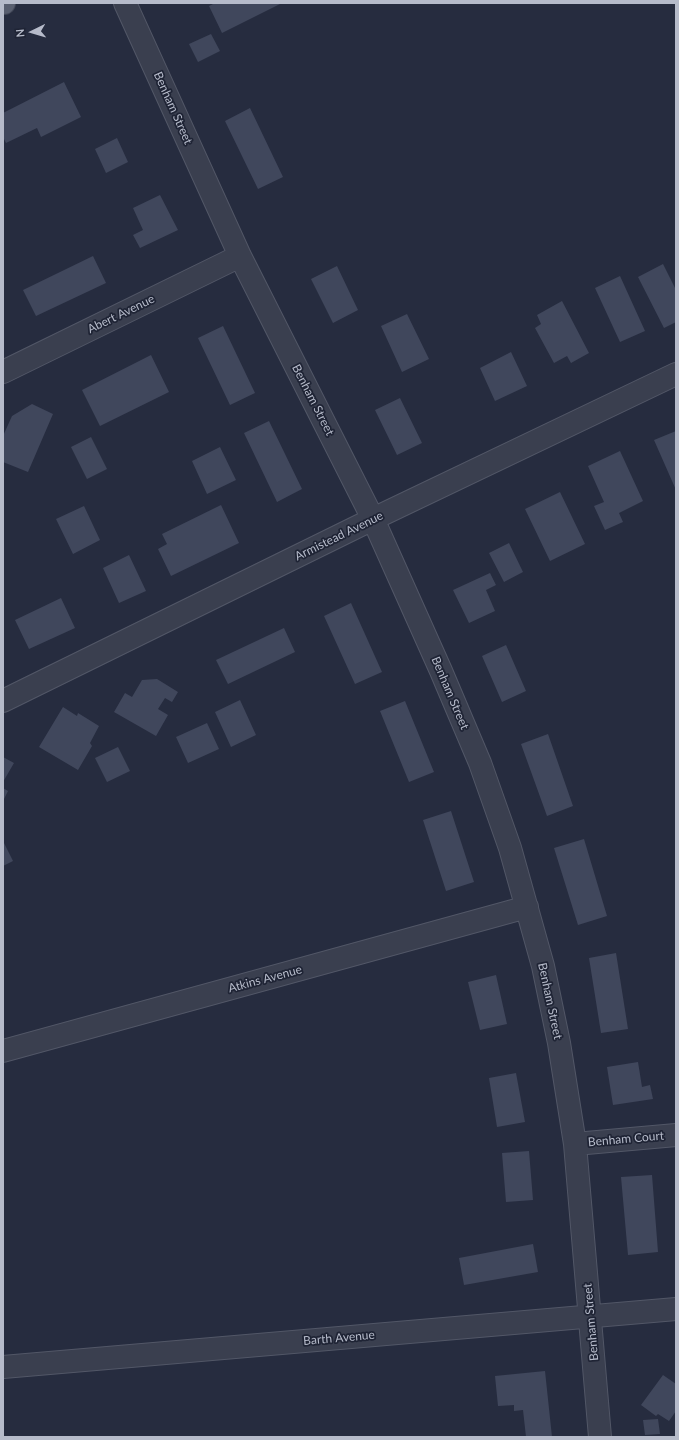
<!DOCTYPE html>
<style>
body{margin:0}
#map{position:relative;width:679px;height:1440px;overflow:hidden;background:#262c3f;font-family:Lato,sans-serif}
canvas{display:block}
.frame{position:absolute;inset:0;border:4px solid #b6bbca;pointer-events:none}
.north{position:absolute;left:12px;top:12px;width:40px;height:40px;-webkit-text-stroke:3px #1f2435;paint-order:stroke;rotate:265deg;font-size:11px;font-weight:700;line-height:16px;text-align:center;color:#b6bbca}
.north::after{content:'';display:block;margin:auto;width:14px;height:18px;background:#b6bbca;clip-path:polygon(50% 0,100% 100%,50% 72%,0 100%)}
</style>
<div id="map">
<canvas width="679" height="1440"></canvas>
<div class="frame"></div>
<div class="north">N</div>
</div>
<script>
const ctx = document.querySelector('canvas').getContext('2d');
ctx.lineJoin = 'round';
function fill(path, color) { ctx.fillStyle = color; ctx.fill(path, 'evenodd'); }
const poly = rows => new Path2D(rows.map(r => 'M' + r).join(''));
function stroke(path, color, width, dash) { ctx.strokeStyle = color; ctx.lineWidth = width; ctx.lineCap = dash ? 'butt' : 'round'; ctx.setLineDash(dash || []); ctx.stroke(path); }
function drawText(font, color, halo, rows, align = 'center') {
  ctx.font = font + ' Lato,sans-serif'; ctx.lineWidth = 3.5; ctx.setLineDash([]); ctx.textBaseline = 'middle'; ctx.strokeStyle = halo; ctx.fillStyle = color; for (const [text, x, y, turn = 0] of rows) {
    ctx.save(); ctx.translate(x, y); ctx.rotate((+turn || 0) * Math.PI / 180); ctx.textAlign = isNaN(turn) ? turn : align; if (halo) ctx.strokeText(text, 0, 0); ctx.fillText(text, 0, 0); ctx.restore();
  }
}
fill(poly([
 [215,3,282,3,222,33,209,6],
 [211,34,220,51,198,62,189,44],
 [64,82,81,117,41,137,37,128,6,143,3,137,3,113],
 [250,108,283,177,258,189,225,121],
 [117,138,128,162,106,173,95,149],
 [160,195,178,230,140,248,133,235,143,230,133,208],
 [93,256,106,283,36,316,23,290],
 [663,264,676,290,676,322,664,328,638,277],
 [337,266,358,310,333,323,311,279],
 [620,276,645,331,620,342,595,288],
 [562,301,589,353,571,363,567,356,554,363,535,328,541,324,537,315],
 [407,314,429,359,402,372,381,326],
 [223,326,255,393,230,405,198,338],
 [511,352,527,386,495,401,480,368],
 [151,355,169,392,100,426,82,390],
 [400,398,422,443,397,455,375,410],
 [32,404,53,414,28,472,3,462,3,436,12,416],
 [269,421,302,489,277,502,244,433],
 [676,431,676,490,654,440],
 [91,437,107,469,87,479,71,447],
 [220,447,236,480,207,494,192,461],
 [620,451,643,501,619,513,623,522,605,530,594,506,604,502,588,466],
 [560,492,585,544,550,561,525,509],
 [221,505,239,543,171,576,158,549,167,544,162,534],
 [84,506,100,540,73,554,56,519],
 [509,543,523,572,504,582,489,553],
 [129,555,146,591,119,603,103,568],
 [490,573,496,585,486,590,495,611,469,623,453,590],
 [61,598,75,628,29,649,15,620],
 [351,603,382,672,355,684,324,616],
 [284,628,295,652,228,684,216,660],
 [506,645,526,691,502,702,482,656],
 [157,679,178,692,172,702,165,698,158,709,168,715,156,736,114,712,125,693,132,697,142,680],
 [240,700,256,735,231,747,215,712],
 [405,701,434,772,409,782,380,711],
 [63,707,77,716,78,713,99,726,90,743,92,746,78,770,39,747],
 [207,723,219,749,188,763,176,737],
 [548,734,573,806,547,816,521,744],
 [118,747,130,771,107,782,95,758],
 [3,757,14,763,3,782],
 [3,788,8,791,3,801],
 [451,811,474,882,446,891,423,820],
 [584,839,607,916,578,925,554,848],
 [3,841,13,861,3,866],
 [616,953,628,1029,601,1033,589,958],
 [496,975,507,1024,480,1030,468,982],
 [638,1062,642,1087,650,1085,653,1099,613,1105,607,1067],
 [516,1073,525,1122,497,1127,489,1078],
 [529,1151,533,1200,506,1202,502,1153],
 [652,1175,658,1252,628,1255,621,1177],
 [533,1244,538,1272,464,1285,459,1258],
 [545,1371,552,1437,526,1437,523,1410,514,1411,514,1405,498,1406,495,1376],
 [663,1375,676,1384,676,1411,669,1421,658,1414,656,1416,641,1405],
 [658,1419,660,1434,645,1435,643,1420]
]), '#40475c');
const minor = poly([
 [125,3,240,256,373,519,441,671,480,763,510,848,543,966,559,1043,575,1144,600,1437],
 [3,372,240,256],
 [3,701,373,519,676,374],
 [3,1051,527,907],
 [575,1144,676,1135],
 [3,1367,676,1309]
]);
const major = poly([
 [3,3,4,3]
]);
stroke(minor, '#525767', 24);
stroke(major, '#434859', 24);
stroke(minor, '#3a3f4f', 22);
stroke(major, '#585e6f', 22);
drawText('12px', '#b6bbca', '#1f2435', [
 ["Benham Street",173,108,66],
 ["Abert Avenue",121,314,-26],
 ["Benham Street",313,400,63],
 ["Armistead Avenue",339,536,-26],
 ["Benham Street",450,693,67],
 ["Atkins Avenue",265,979,-15],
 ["Benham Street",550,1001,78],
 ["Benham Court",626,1139,-5],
 ["Benham Street",591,1322,-95],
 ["Barth Avenue",339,1338,-5]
]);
</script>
